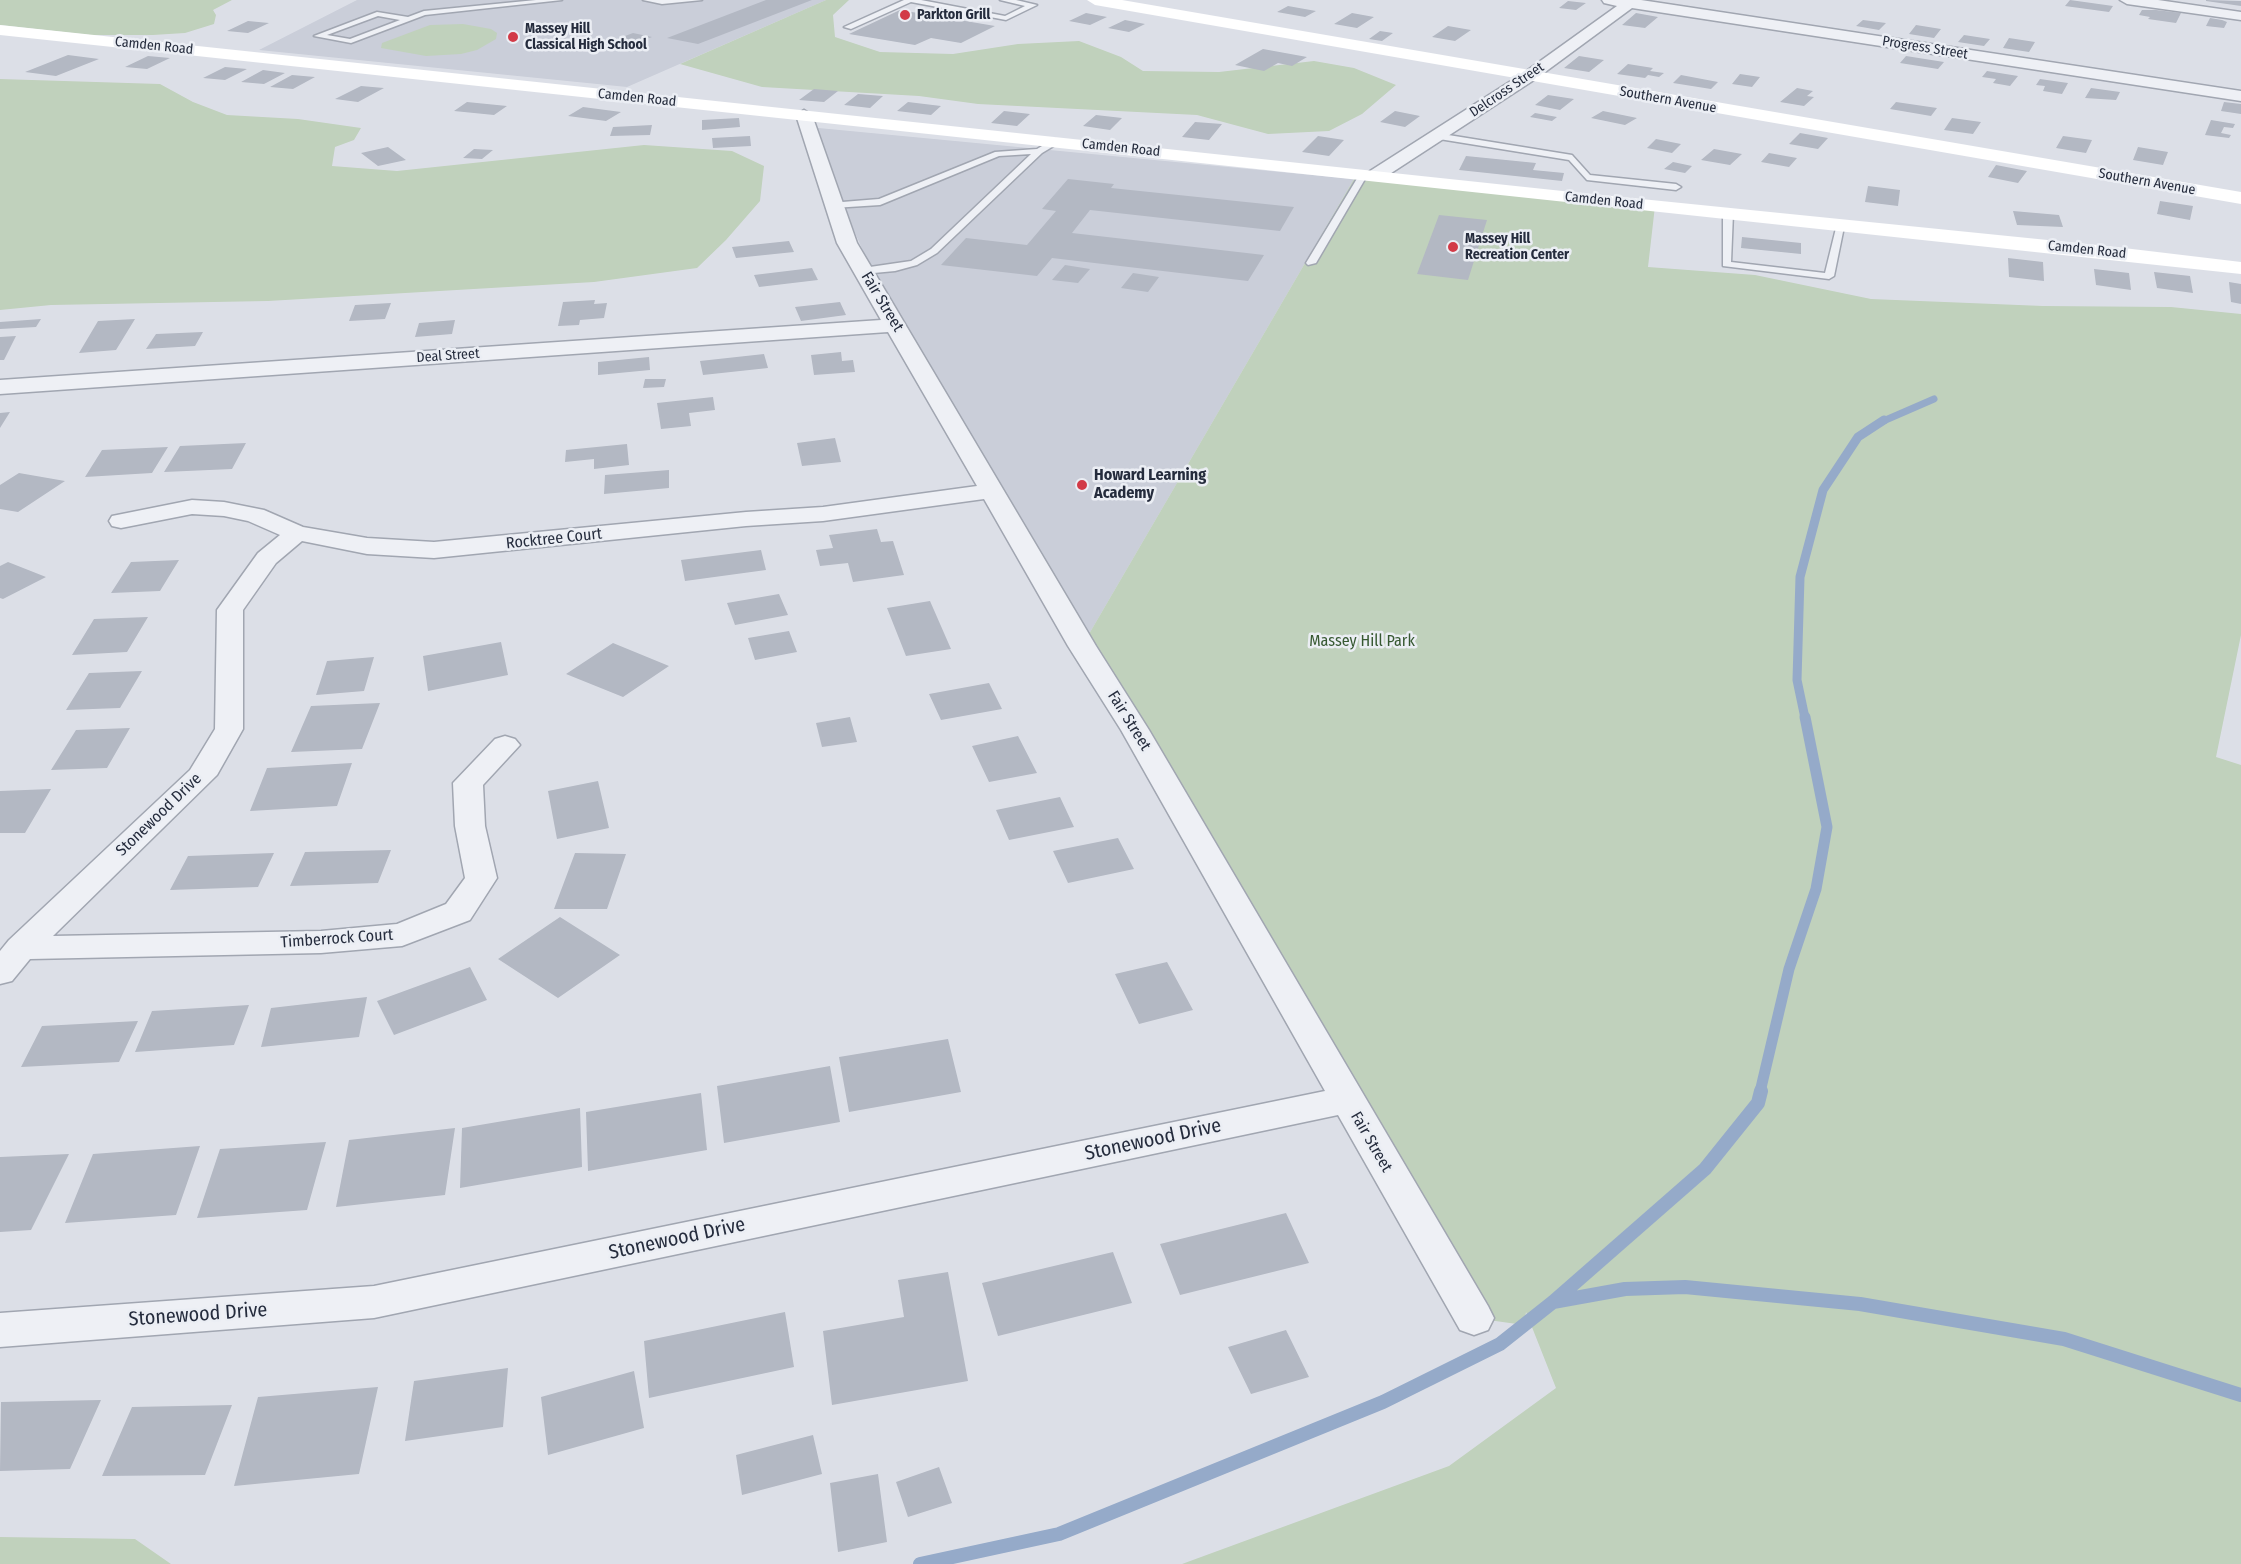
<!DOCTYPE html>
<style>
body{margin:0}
canvas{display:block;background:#dcdfe7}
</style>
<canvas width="2241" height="1564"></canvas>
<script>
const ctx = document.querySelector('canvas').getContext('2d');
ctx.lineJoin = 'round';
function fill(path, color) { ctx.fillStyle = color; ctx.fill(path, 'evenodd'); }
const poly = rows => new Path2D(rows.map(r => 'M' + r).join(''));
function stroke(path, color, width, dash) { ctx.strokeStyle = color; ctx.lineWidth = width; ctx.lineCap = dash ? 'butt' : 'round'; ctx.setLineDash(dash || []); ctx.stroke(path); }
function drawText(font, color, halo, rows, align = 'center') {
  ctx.font = font + ' "Fira Sans Condensed",sans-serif'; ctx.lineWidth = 5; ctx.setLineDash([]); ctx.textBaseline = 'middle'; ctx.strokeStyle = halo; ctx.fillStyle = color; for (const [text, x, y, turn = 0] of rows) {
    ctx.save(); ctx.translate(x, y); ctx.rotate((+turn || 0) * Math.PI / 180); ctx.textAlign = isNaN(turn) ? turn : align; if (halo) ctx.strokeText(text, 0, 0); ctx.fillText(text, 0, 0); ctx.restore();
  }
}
fill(poly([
 [357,0,826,0,627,87,259,50],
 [808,127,1354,179,1082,646,896,325]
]), '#caced9');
fill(poly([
 [0,0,232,0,213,10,216,15,214,24,185,33,153,35,90,35,0,25],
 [826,0,849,0,833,15,835,37,880,52,953,54,1018,44,1079,41,1121,57,1143,71,1219,72,1314,61,1354,68,1396,85,1362,114,1329,131,1268,134,1197,115,978,104,919,96,762,87,680,64],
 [463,24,491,29,497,33,496,39,477,50,461,54,426,56,381,48,382,43,430,25],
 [0,79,160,84,193,102,227,115,298,119,361,128,354,140,335,147,332,166,397,171,644,145,732,151,764,166,760,201,726,240,697,268,594,282,268,301,51,305,0,310],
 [1354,179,1655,206,1648,267,1755,275,1871,299,2043,306,2171,307,2241,314,2241,635,2216,757,2241,765,2241,1564,1182,1564,1449,1466,1556,1388,1526,1312,1524,1325,1474,1318,1082,646],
 [0,1537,135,1539,171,1564,0,1564]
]), '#c0d1bc');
stroke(poly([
 [1881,422,1934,399]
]), '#95aac9', 7);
stroke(poly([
 [1805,718,1797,680,1800,577,1823,490,1858,437,1884,420]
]), '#95aac9', 9);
stroke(poly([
 [1760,1092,1789,969,1816,889,1827,827,1805,717]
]), '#95aac9', 11);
stroke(poly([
 [1553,1302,1625,1289,1685,1287,1860,1304,2064,1339,2241,1395],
 [920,1564,1059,1534,1383,1402,1500,1344,1553,1302,1705,1169,1758,1103,1761,1091]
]), '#95aac9', 14);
fill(poly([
 [766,0,812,0,698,44,667,38],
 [2070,0,2113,6,2109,12,2065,6],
 [2206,0,2241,1,2241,6,2206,1],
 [1568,1,1586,3,1576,10,1559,8],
 [1288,6,1316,11,1305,17,1277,12],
 [900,10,995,26,961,43,931,38,915,45,849,34],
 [2142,10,2156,10,2181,13,2176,23,2148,19,2150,17,2139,15],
 [1086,13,1107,17,1090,25,1069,21],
 [1352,13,1374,17,1357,28,1334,24],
 [1636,13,1658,17,1645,28,1622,25],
 [2210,18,2222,20,2227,22,2224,28,2206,26],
 [1125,20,1145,24,1129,32,1108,28],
 [1863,20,1886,23,1879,30,1856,26],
 [248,21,269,23,248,33,227,31],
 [1916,25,1941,29,1934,38,1909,34],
 [1448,26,1471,30,1455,41,1432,37],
 [1380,31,1393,33,1382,41,1369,39],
 [633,33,652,37,617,50,599,46],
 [1964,35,1990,39,1984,46,1958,42],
 [2009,38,2035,42,2029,52,2003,48],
 [1263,49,1307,57,1292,66,1278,63,1264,71,1235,65],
 [68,55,99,59,56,76,25,72],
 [148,56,170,58,147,69,125,67],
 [1579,56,1604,60,1589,72,1564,68],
 [1906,56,1944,62,1938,69,1900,63],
 [1628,64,1653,68,1650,71,1664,73,1659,77,1648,75,1645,78,1617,74],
 [225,67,247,69,225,80,203,78],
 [263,70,285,73,264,84,241,82],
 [1987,71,2018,76,2010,86,1993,83,1996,79,1982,77],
 [1740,74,1760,77,1752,87,1732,84],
 [292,75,315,77,293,89,270,87],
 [1681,75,1718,82,1711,89,1673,83],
 [2040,79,2068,83,2062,94,2043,91,2045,86,2036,85],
 [361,86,384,88,358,102,335,99],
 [1797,88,1813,91,1807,96,1814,97,1804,106,1780,102],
 [2091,88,2120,92,2116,100,2085,98],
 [814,89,838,91,824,102,799,100],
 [858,94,883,96,870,108,844,105],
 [1548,95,1574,99,1560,110,1535,105],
 [467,102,507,106,494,115,454,111],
 [908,102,941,106,931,115,897,111],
 [1896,102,1937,108,1931,116,1890,109],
 [2224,102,2241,104,2241,114,2221,111],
 [583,107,621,112,606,121,568,116],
 [1004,111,1030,114,1017,126,991,123],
 [1395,111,1420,116,1405,127,1380,122],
 [1603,111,1637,118,1625,125,1591,118],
 [1535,113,1557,117,1552,121,1530,117],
 [1096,115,1122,118,1110,130,1083,126],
 [739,118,740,127,702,130,702,120],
 [1952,118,1981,122,1973,134,1944,130],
 [2211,120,2235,124,2233,128,2224,127,2221,133,2231,135,2229,138,2205,135],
 [1195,122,1222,124,1209,140,1182,137],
 [652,125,650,135,610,136,613,127],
 [1800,133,1828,138,1818,149,1789,144],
 [750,136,751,146,713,148,712,138],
 [1318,136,1344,140,1329,156,1302,152],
 [2063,136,2092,140,2086,153,2056,148],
 [1656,139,1681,144,1672,153,1647,148],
 [388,147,406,160,378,166,361,153],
 [2138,147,2168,152,2163,165,2133,160],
 [474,149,493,150,482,159,463,158],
 [1714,149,1742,154,1730,165,1701,160],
 [1769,153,1797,158,1789,167,1761,162],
 [1466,156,1536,163,1533,170,1564,173,1562,181,1459,170],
 [1673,162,1692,166,1685,173,1664,169],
 [1996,165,2027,171,2018,183,1988,177],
 [1068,179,1114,184,1111,188,1294,207,1280,231,1090,210,1072,233,1264,255,1248,281,1052,258,1037,276,941,265,966,238,1027,245,1056,211,1042,209],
 [1868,186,1900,190,1898,206,1865,202],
 [2160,201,2193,206,2190,220,2157,214],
 [2013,211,2059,215,2063,227,2017,225],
 [1439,215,1487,220,1468,280,1417,274],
 [1742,237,1801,243,1801,254,1741,248],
 [789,241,794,252,736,258,732,247],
 [2008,258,2043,262,2044,281,2009,277],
 [1065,265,1090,269,1078,283,1052,280],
 [812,268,818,280,759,287,754,275],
 [2094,269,2129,273,2131,290,2096,285],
 [2154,272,2190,276,2193,293,2157,288],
 [1133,273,1159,277,1148,292,1121,288],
 [2229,282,2241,284,2241,304,2231,302],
 [595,300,594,304,607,303,604,318,580,320,579,325,558,326,563,302],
 [840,302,846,315,801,321,795,307],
 [391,303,385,319,349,321,355,305],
 [41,319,36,327,0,329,0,322],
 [135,319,116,350,79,353,98,321],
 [455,320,452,334,415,337,419,323],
 [203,332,195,346,146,349,156,334],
 [16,336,4,360,0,360,0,337],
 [841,352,842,361,853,360,855,372,814,375,811,355],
 [764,354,768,368,703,375,700,361],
 [649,357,650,370,598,375,598,362],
 [645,379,666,379,664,387,643,388],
 [713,397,715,410,689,413,691,426,661,429,657,403],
 [10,412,0,428,0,413],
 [835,438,841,462,802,466,797,443],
 [246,443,232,469,164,472,180,446],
 [627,444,629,465,594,469,594,459,565,462,566,450],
 [168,447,152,473,85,477,102,450],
 [669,470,669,488,604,494,605,475],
 [19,473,65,481,18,512,0,509,0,485],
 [877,529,881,542,893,541,904,575,853,582,848,563,820,566,816,550,833,548,829,535],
 [761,550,766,570,685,581,681,560],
 [179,560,160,591,111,593,131,562],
 [8,562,46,577,3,599,0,598,0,566],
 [779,594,788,615,735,625,727,603],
 [930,601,951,649,906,656,887,608],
 [148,617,127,652,72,655,94,619],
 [789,631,797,652,755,660,748,638],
 [501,642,508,675,428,691,423,656],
 [613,643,669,666,623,697,566,674],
 [374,657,364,691,316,695,327,661],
 [142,671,120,708,66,710,89,673],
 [989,683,1002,709,941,720,929,694],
 [380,703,362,749,291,752,311,706],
 [850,717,857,742,822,747,816,723],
 [130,728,107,768,51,770,76,730],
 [1018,736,1037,773,989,782,972,746],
 [352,763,337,806,250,811,267,768],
 [598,781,609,828,557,839,548,791],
 [51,789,25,833,0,833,0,791],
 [1060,797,1074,827,1009,840,996,810],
 [1118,838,1134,869,1068,883,1053,851],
 [391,850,378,883,290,886,305,852],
 [274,853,258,887,170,890,188,856],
 [575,853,626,854,607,909,554,909],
 [560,917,620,955,558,998,498,959],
 [1167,962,1193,1010,1139,1024,1115,974],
 [470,967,487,1000,394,1035,377,1001],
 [367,997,359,1037,261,1047,271,1008],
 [249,1005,234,1045,135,1052,152,1011],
 [138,1021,119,1062,21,1067,42,1026],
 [948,1039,961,1092,849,1112,839,1057],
 [830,1066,840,1122,724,1143,717,1086],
 [701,1093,707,1150,588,1171,586,1112],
 [580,1108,582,1167,460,1188,462,1128],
 [455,1128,445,1195,336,1207,349,1140],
 [326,1142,307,1210,197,1218,220,1149],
 [200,1146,176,1215,65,1223,93,1154],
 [69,1154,31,1230,0,1232,0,1157],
 [1286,1213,1309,1263,1180,1295,1160,1244],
 [1113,1252,1132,1303,998,1336,982,1283],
 [948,1272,968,1381,832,1405,823,1331,904,1317,898,1280],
 [785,1312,794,1367,649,1398,644,1341],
 [1286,1330,1309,1377,1251,1394,1228,1347],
 [508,1368,503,1427,405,1441,414,1381],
 [634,1371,644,1428,548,1455,541,1397],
 [378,1387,359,1474,234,1486,258,1397],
 [101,1400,70,1469,0,1471,1,1402],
 [232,1405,205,1475,102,1476,132,1407],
 [813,1435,822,1474,742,1495,736,1455],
 [939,1467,952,1503,908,1517,896,1482],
 [878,1474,887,1542,838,1552,830,1483]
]), '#b3b8c3');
const lane = poly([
 [536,0,562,0,425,15,351,43,314,36,377,12,408,17,424,11,536,0],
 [378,16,400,20,350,39,327,35,378,16],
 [643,0,702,0,662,4,643,0],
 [904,0,921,0,1005,16,1025,6,1000,0,1016,0,1037,5,1006,20,911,2,851,29,844,27,904,0],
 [1436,133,1572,155,1590,175,1676,184,1681,187,1676,190,1587,180,1569,160,1433,138,1432,136,1436,133],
 [1054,139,1057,140,1057,144,1042,153,937,253,917,265,895,271,863,274,858,271,863,268,911,261,931,249,1031,154,999,156,880,205,833,208,828,205,830,203,879,199,995,152,1037,149,1054,139],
 [1361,172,1368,174,1316,263,1308,265,1306,263,1361,172],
 [1728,210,1733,213,1731,262,1825,273,1837,224,1845,222,1834,276,1829,279,1723,266,1723,213,1728,210]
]);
const street = poly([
 [1602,0,1641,0,2241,91,2241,101,1632,8,1537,78,1382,179,1370,179,1367,175,1370,171,1525,72,1617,6,1604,3,1602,0],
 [2120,0,2158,0,2241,12,2241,20,2127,4,2120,0],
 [804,110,812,115,857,243,1096,646,1149,730,1488,1306,1494,1318,1488,1330,1474,1335,1460,1330,1338,1115,374,1318,0,1347,0,1313,374,1286,1325,1091,1121,730,1068,646,984,499,823,521,746,526,434,558,367,554,302,541,276,563,243,610,243,729,217,775,53,936,321,931,397,924,446,904,465,878,455,826,453,783,495,739,505,736,515,739,520,745,483,785,485,826,497,878,470,920,402,946,321,953,30,959,12,981,0,984,0,951,9,940,190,770,215,729,217,610,258,553,280,535,248,521,224,516,192,514,121,528,112,526,109,521,112,516,192,500,224,502,264,510,303,527,367,538,434,542,746,512,823,507,977,486,888,332,0,394,0,380,881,320,837,243,796,115,804,110]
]);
stroke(lane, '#a1a6b1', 3);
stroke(street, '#a1a6b1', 3);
fill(lane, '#eef0f5');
fill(street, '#eef0f5');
fill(poly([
 [1087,0,1122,0,2241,192,2241,204,1095,5,1087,0],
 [0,25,1572,192,2107,246,2241,262,2241,274,0,35,0,25]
]), '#fff');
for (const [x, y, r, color] of [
 [905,15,6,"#d23a47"],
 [513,37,6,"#d23a47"],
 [1453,247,6,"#d23a47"],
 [1082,485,6,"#d23a47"]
]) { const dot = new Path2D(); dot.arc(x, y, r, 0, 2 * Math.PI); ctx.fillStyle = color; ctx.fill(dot); stroke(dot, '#ebeef4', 2); }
drawText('bold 14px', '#252c3d', '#ebeef4', [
 ["Parkton Grill",917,15],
 ["Massey Hill",525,29],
 ["Classical High School",525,45],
 ["Massey Hill",1465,239],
 ["Recreation Center",1465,255]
], 'left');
drawText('14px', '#252c3d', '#ebeef4', [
 ["Camden Road",154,46,6],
 ["Progress Street",1925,48,9],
 ["Delcross Street",1507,90,-34],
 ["Camden Road",637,98,6],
 ["Southern Avenue",1668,100,10],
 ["Camden Road",1121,148,6],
 ["Southern Avenue",2147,182,10],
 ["Camden Road",1604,201,6],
 ["Camden Road",2087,250,6],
 ["Deal Street",448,356,-4]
]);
drawText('16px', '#252c3d', '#ebeef4', [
 ["Fair Street",882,302,59],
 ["Rocktree Court",554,539,-6],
 ["Fair Street",1129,721,58],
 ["Stonewood Drive",159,815,-44],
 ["Timberrock Court",337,939,-4],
 ["Fair Street",1371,1142,60]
]);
drawText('bold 16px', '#252c3d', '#ebeef4', [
 ["Howard Learning",1094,476],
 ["Academy",1094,494]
], 'left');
drawText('16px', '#375932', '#ebeef4', [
 ["Massey Hill Park",1362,642]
]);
drawText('20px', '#252c3d', '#ebeef4', [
 ["Stonewood Drive",1153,1140,-12],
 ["Stonewood Drive",677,1239,-12],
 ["Stonewood Drive",198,1315,-4]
]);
</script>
